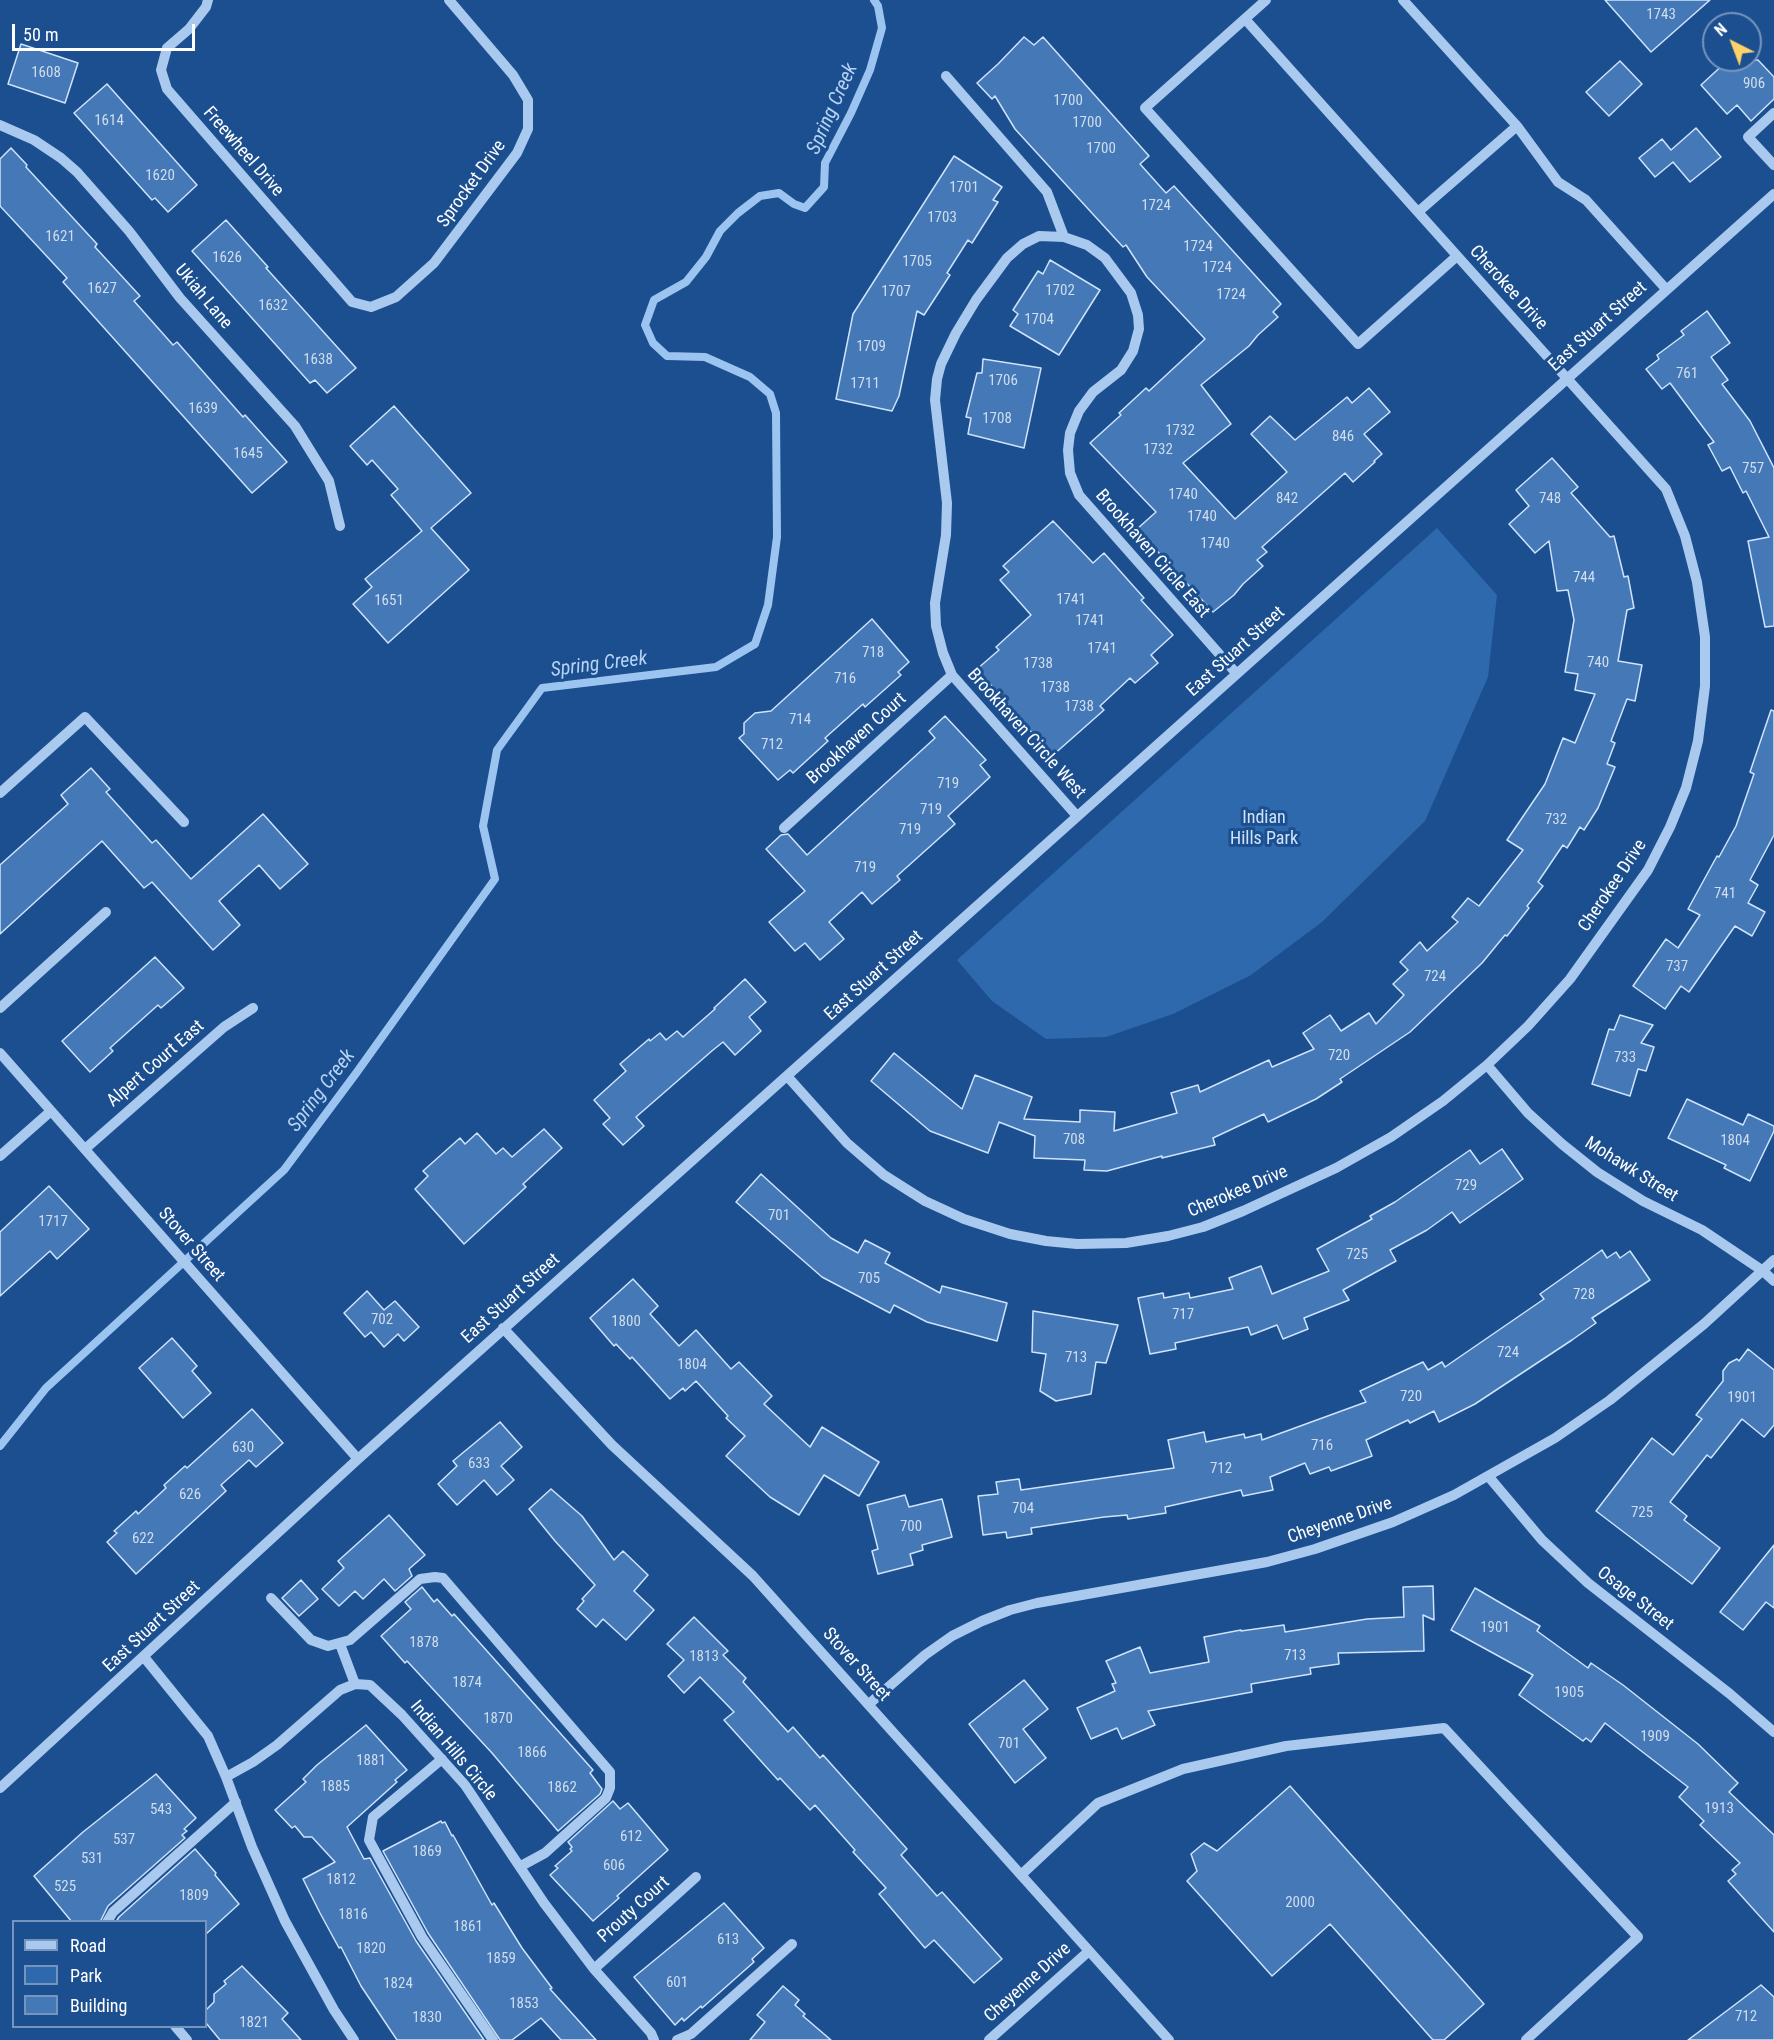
<!DOCTYPE html>
<style>
body{margin:0}
#map{position:relative;width:1774px;height:2040px;overflow:hidden;background:#1b4f8f;font-family:"Roboto Condensed",sans-serif}
canvas{display:block}
.legend{position:absolute;left:12px;top:1920px;width:195px;height:108px;box-sizing:border-box;background:#1b4f8f;border:2px solid #7695bc;margin:0;padding:8px 10px;list-style:none;font-size:18px;color:#fff}
.legend li{display:flex;align-items:center;gap:12px;height:30px}
.legend b{width:30px;border:2px solid #7695bc}
.north{position:absolute;left:1702px;top:12px;width:60px;height:60px;box-sizing:border-box;background:#1b4f8f;border:2px solid #7695bc;border-radius:50%;rotate:318deg;font-size:16px;font-weight:700;line-height:24px;text-align:center;color:#fff}
.north::after{content:'';display:block;margin:auto;width:21px;height:27px;background:#ffd166;clip-path:polygon(50% 0,100% 100%,50% 72%,0 100%)}
.scale{position:absolute;left:12px;top:24px;width:183px;height:27px;box-sizing:border-box;border:3px solid #fff;border-top:0;padding-left:8px;font-size:18px;line-height:21px;white-space:nowrap;color:#fff;-webkit-text-stroke:4px #1b4f8f;paint-order:stroke}
</style>
<div id="map">
<canvas width="1774" height="2040"></canvas>
<ul class="legend">
<li><b style="height:8px;background:#a9c9ee"></b>Road</li>
<li><b style="height:16px;background:#2e69ad"></b>Park</li>
<li><b style="height:16px;background:#4478b7"></b>Building</li>
</ul>
<div class="north">N</div>
<div class="scale">50 m</div>
</div>
<script>
const ctx = document.querySelector('canvas').getContext('2d');
ctx.lineJoin = 'round';
function fill(path, color) { ctx.fillStyle = color; ctx.fill(path, 'evenodd'); }
const poly = rows => new Path2D(rows.map(r => 'M' + r).join(''));
function stroke(path, color, width, dash) { ctx.strokeStyle = color; ctx.lineWidth = width; ctx.lineCap = dash ? 'butt' : 'round'; ctx.setLineDash(dash || []); ctx.stroke(path); }
function drawText(font, color, halo, rows, align = 'center') {
  ctx.font = font + ' "Roboto Condensed",sans-serif'; ctx.lineWidth = 6; ctx.setLineDash([]); ctx.textBaseline = 'middle'; ctx.strokeStyle = halo; ctx.fillStyle = color; for (const [text, x, y, turn = 0] of rows) {
    ctx.save(); ctx.translate(x, y); ctx.rotate((+turn || 0) * Math.PI / 180); ctx.textAlign = isNaN(turn) ? turn : align; if (halo) ctx.strokeText(text, 0, 0); ctx.fillText(text, 0, 0); ctx.restore();
  }
}
fill(poly([
 [1437,528,1497,595,1488,677,1425,821,1322,922,1251,975,1173,1014,1106,1037,1046,1039,992,1001,957,960]
]), '#2e69ad');
stroke(poly([
 [0,1446,46,1388,284,1170,357,1072,495,879,483,826,497,750,542,688,716,667,755,644,768,605,777,537,776,413,770,394,750,377,705,357,667,356,653,343,645,325,654,300,686,282,706,257,720,231,738,213,760,196,779,193,794,204,805,208,824,187,825,163,851,113,870,70,882,28,878,6,874,0]
]), '#9cc4f0', 8);
const building = poly([
 [1605,0,1710,0,1651,52,1605,0],
 [1024,37,1034,45,1043,37,1149,156,1140,164,1166,193,1174,186,1281,304,1273,312,1278,317,1258,335,1249,346,1201,385,1231,424,1183,463,1235,519,1287,472,1251,434,1270,416,1295,440,1347,397,1352,403,1369,388,1390,412,1364,434,1382,454,1374,461,1375,462,1353,482,1345,473,1262,547,1267,552,1257,560,1263,566,1243,584,1234,595,1213,612,1137,529,1156,512,1090,443,1121,415,1119,413,1146,388,1149,391,1205,339,1147,277,1126,245,1123,247,1015,129,995,96,992,99,977,83,998,64,1024,37],
 [21,44,78,63,65,103,8,84,21,44],
 [1728,60,1758,60,1774,77,1774,99,1751,121,1737,105,1727,114,1701,85,1728,60],
 [1620,61,1642,84,1609,116,1586,92,1620,61],
 [107,84,197,185,168,212,155,198,152,200,74,113,107,84],
 [1696,128,1721,157,1690,182,1673,162,1655,177,1639,158,1662,139,1671,150,1696,128],
 [11,148,27,165,26,167,97,244,95,247,140,296,134,301,173,345,177,342,243,417,245,415,287,462,252,493,63,282,67,278,0,206,0,159,11,148],
 [954,156,1002,187,993,200,998,202,972,243,968,240,947,273,950,275,924,315,917,311,899,396,892,411,836,399,853,314,954,156],
 [226,220,268,267,266,268,356,368,327,393,315,380,310,383,192,251,226,220],
 [1050,260,1100,290,1059,355,1010,326,1018,314,1013,310,1038,271,1043,274,1050,260],
 [1707,311,1730,343,1711,357,1728,380,1722,384,1750,421,1774,468,1774,626,1765,627,1748,541,1769,537,1746,491,1743,493,1730,467,1722,471,1708,445,1714,442,1670,383,1662,389,1646,369,1659,359,1657,355,1684,335,1681,331,1707,311],
 [983,359,1041,368,1024,448,968,434,971,418,966,417,977,373,982,373,983,359],
 [394,406,471,493,431,528,469,570,388,643,353,604,372,587,365,579,422,531,391,495,398,489,372,460,367,465,350,446,394,406],
 [1552,458,1578,487,1571,493,1610,537,1614,536,1624,577,1628,576,1634,608,1627,610,1618,661,1642,665,1635,701,1627,699,1611,741,1615,743,1607,764,1615,767,1598,808,1584,830,1580,827,1567,848,1563,845,1538,882,1543,886,1527,906,1529,908,1507,936,1505,935,1482,963,1410,1032,1340,1079,1342,1082,1316,1099,1268,1122,1264,1114,1213,1138,1215,1145,1162,1158,1162,1156,1107,1171,1084,1170,1085,1160,1034,1158,1035,1136,999,1122,988,1153,930,1131,871,1081,894,1053,962,1109,975,1075,1032,1097,1024,1119,1080,1122,1080,1110,1115,1112,1114,1131,1177,1113,1171,1093,1198,1085,1200,1092,1269,1060,1272,1067,1314,1049,1303,1033,1330,1015,1341,1031,1369,1013,1376,1024,1404,995,1393,984,1408,970,1400,962,1420,942,1427,951,1458,922,1452,917,1468,898,1479,906,1523,850,1507,840,1545,784,1563,738,1575,743,1595,694,1575,690,1578,674,1565,672,1574,620,1568,590,1557,591,1549,541,1535,553,1509,524,1529,506,1516,490,1552,458],
 [1053,521,1093,563,1104,553,1144,598,1141,600,1173,635,1151,655,1158,663,1135,683,1130,678,1100,706,1104,710,1052,756,977,669,999,650,996,647,1031,615,1000,580,1009,572,1003,566,1053,521],
 [872,619,909,662,898,672,901,675,865,707,863,704,825,738,828,741,793,773,790,770,778,780,739,738,744,734,744,723,755,713,771,711,872,619],
 [1771,710,1774,711,1774,835,1750,880,1758,885,1748,903,1765,912,1752,936,1735,926,1689,992,1681,986,1665,1009,1633,986,1666,939,1678,948,1700,915,1688,909,1717,856,1719,857,1736,826,1754,774,1750,772,1771,710],
 [945,716,986,760,980,765,990,777,948,816,955,824,897,876,900,880,872,904,862,892,829,922,844,939,820,960,805,943,795,951,769,922,805,891,766,849,781,835,788,834,807,855,935,738,929,731,945,716],
 [91,768,110,789,106,792,152,843,156,840,191,879,263,814,308,864,280,889,259,865,219,901,240,925,213,950,152,882,144,888,102,841,0,934,0,865,68,804,61,795,91,768],
 [155,957,184,988,161,1008,158,1005,110,1048,113,1051,90,1072,62,1041,155,957],
 [745,979,766,1002,749,1017,761,1031,735,1055,723,1042,713,1050,636,1117,644,1126,623,1145,603,1124,610,1118,594,1100,626,1071,620,1064,649,1039,650,1041,660,1033,666,1040,677,1031,683,1037,715,1009,714,1008,745,979],
 [1620,1015,1653,1025,1641,1043,1654,1047,1646,1071,1638,1069,1630,1096,1592,1084,1609,1029,1614,1030,1620,1015],
 [1687,1099,1743,1125,1748,1114,1774,1126,1774,1131,1750,1181,1724,1168,1726,1165,1668,1138,1687,1099],
 [544,1129,562,1148,523,1184,526,1187,464,1244,415,1189,428,1176,423,1171,460,1138,465,1144,477,1133,496,1154,503,1148,512,1157,544,1129],
 [1502,1149,1523,1179,1460,1223,1452,1212,1427,1230,1390,1250,1396,1261,1343,1290,1349,1300,1304,1318,1308,1329,1283,1339,1277,1325,1251,1335,1248,1327,1175,1343,1176,1349,1150,1354,1138,1298,1163,1293,1164,1298,1189,1293,1190,1298,1233,1289,1229,1278,1261,1266,1272,1294,1329,1271,1317,1249,1372,1219,1370,1216,1395,1202,1470,1150,1480,1164,1502,1149],
 [761,1174,831,1238,858,1253,865,1240,890,1253,885,1263,940,1293,942,1286,1007,1303,997,1341,927,1322,894,1305,890,1313,822,1277,736,1202,761,1174],
 [49,1186,89,1229,57,1259,50,1251,0,1296,0,1232,49,1186],
 [1602,1250,1607,1258,1616,1252,1620,1258,1630,1251,1650,1280,1592,1318,1596,1323,1572,1340,1475,1404,1439,1422,1434,1411,1410,1423,1408,1420,1366,1440,1372,1456,1331,1471,1329,1467,1310,1474,1305,1463,1270,1477,1273,1490,1243,1496,1241,1490,1165,1507,1166,1513,1128,1519,1127,1515,1104,1517,1031,1528,1032,1534,1007,1538,1006,1532,983,1535,978,1496,998,1494,996,1482,1019,1479,1021,1490,1174,1468,1168,1440,1204,1432,1206,1442,1244,1434,1245,1438,1261,1434,1262,1440,1366,1402,1360,1391,1423,1362,1428,1370,1442,1362,1445,1367,1544,1299,1540,1294,1602,1250],
 [633,1279,658,1306,650,1314,679,1346,696,1330,731,1369,739,1362,772,1396,764,1404,810,1447,822,1427,879,1462,859,1496,824,1475,799,1515,770,1497,726,1456,745,1436,726,1418,728,1416,696,1381,685,1391,683,1388,670,1399,632,1357,630,1359,616,1344,614,1346,590,1318,633,1279],
 [367,1291,384,1310,395,1301,419,1327,404,1341,398,1334,384,1347,371,1332,365,1337,344,1313,367,1291],
 [1033,1311,1118,1325,1106,1363,1096,1362,1091,1394,1056,1401,1040,1391,1046,1354,1032,1352,1033,1311],
 [172,1338,197,1366,192,1371,211,1393,183,1418,139,1368,172,1338],
 [1748,1349,1774,1370,1774,1425,1764,1437,1742,1419,1711,1458,1707,1455,1670,1502,1687,1516,1684,1520,1720,1548,1692,1584,1596,1511,1652,1438,1673,1455,1702,1419,1696,1415,1723,1381,1723,1371,1729,1363,1737,1359,1739,1361,1748,1349],
 [252,1409,283,1443,256,1467,249,1460,221,1485,226,1491,136,1574,107,1542,117,1533,114,1531,136,1511,138,1514,166,1488,164,1485,185,1466,187,1468,252,1409],
 [500,1422,522,1447,501,1466,514,1480,497,1495,484,1480,457,1505,438,1484,457,1466,453,1461,500,1422],
 [551,1489,582,1516,614,1560,623,1551,648,1575,634,1591,654,1610,626,1640,603,1619,596,1627,577,1609,584,1601,582,1599,595,1585,555,1541,529,1509,551,1489],
 [905,1495,909,1507,942,1499,952,1537,922,1545,923,1550,910,1554,913,1565,878,1574,872,1551,878,1549,867,1505,905,1495],
 [389,1515,425,1555,409,1569,412,1576,395,1591,384,1579,363,1599,355,1591,339,1606,322,1589,344,1568,338,1561,389,1515],
 [1774,1545,1774,1608,1766,1602,1743,1630,1720,1612,1774,1545],
 [301,1580,318,1599,299,1616,282,1598,301,1580],
 [1433,1586,1434,1620,1423,1615,1424,1651,1338,1653,1339,1664,1310,1668,1311,1674,1251,1684,1252,1692,1148,1711,1155,1725,1122,1739,1117,1728,1091,1739,1077,1708,1115,1691,1112,1684,1116,1683,1106,1661,1140,1647,1150,1673,1209,1662,1204,1637,1241,1630,1241,1631,1284,1625,1285,1632,1367,1619,1404,1617,1403,1587,1433,1586],
 [422,1587,434,1602,437,1599,452,1616,454,1614,593,1770,590,1773,602,1789,600,1794,558,1831,492,1753,407,1661,405,1663,381,1636,411,1609,405,1602,422,1587],
 [1475,1588,1540,1626,1537,1631,1588,1668,1591,1663,1623,1685,1698,1744,1738,1783,1729,1792,1774,1835,1774,1932,1728,1881,1736,1874,1732,1870,1740,1863,1700,1825,1704,1821,1679,1797,1688,1787,1605,1723,1591,1742,1586,1738,1583,1741,1519,1695,1533,1675,1451,1630,1475,1588],
 [694,1617,728,1651,723,1655,746,1678,743,1682,788,1732,793,1727,820,1758,823,1755,907,1849,901,1855,937,1896,942,1892,1002,1959,974,1983,934,1940,925,1948,879,1894,886,1888,853,1852,855,1850,815,1805,810,1810,780,1778,778,1780,724,1720,734,1712,700,1677,684,1693,668,1676,684,1660,667,1644,694,1617],
 [1024,1680,1048,1709,1023,1729,1046,1758,1015,1783,969,1724,1024,1680],
 [366,1725,407,1770,395,1780,397,1782,347,1827,364,1859,370,1858,416,1941,484,2040,397,2040,361,1986,341,1947,339,1948,320,1913,303,1879,335,1862,312,1837,304,1837,295,1826,292,1828,275,1810,306,1782,303,1779,317,1765,366,1725],
 [156,1774,196,1818,184,1829,187,1831,182,1835,185,1838,108,1906,100,1922,72,1922,34,1876,83,1832,156,1774],
 [1290,1786,1484,2004,1444,2040,1433,2040,1330,1924,1272,1976,1187,1881,1197,1871,1191,1854,1204,1843,1217,1851,1290,1786],
 [613,1801,620,1809,628,1803,668,1850,617,1896,619,1898,593,1921,550,1875,558,1868,555,1866,572,1851,570,1849,572,1847,568,1842,613,1801],
 [441,1821,442,1823,445,1822,452,1836,453,1835,492,1905,494,1903,522,1948,552,1988,550,1989,596,2040,561,2040,541,2018,512,2040,500,2040,428,1933,383,1851,441,1821],
 [195,1849,216,1873,215,1875,239,1904,206,1934,206,1922,116,1922,119,1917,195,1849],
 [724,1903,764,1948,752,1959,754,1962,702,2008,701,2006,684,2021,682,2018,675,2025,634,1977,724,1903],
 [242,1966,288,2013,282,2019,301,2040,220,2040,206,2023,206,2010,214,2002,214,1994,226,1984,224,1981,242,1966],
 [1761,1985,1774,1997,1774,2040,1688,2040,1761,1985],
 [783,1986,799,2000,795,2005,805,2014,803,2016,831,2040,750,2040,765,2022,757,2015,783,1986]
]);
fill(building, '#4478b7');
stroke(building, '#cfe3fa', 1.5);
stroke(poly([
 [208,0,206,7,189,29,167,48,161,70,167,89,352,302,371,307,396,297,434,263,517,153,528,129,528,100,513,75,449,0],
 [1266,0,1145,108,1358,344,1457,256],
 [1403,0,1517,126,1558,182,1586,200,1666,289],
 [946,76,1047,192,1064,237],
 [1774,113,1748,137,1774,165],
 [0,125,34,140,61,158,77,172,129,231,180,298,295,426,329,481,340,526],
 [1418,212,1517,126],
 [0,793,85,717,184,822],
 [1077,816,952,675,943,653,936,626,935,603,946,535,947,503,935,400,937,379,941,364,956,333,976,300,1007,258,1023,244,1039,236,1064,237,1087,245,1105,258,1131,293,1138,315,1139,329,1133,351,1121,370,1093,392,1079,411,1070,433,1068,450,1070,473,1079,495,1236,673],
 [784,828,952,675],
 [0,1008,106,912],
 [0,1053,358,1459],
 [1487,1065,1528,1113,1562,1144,1597,1172,1643,1201,1702,1230,1763,1271,1774,1281],
 [787,1076,847,1143,884,1175,925,1201,964,1219,1010,1234,1046,1241,1077,1244,1126,1243,1168,1236,1203,1227,1243,1211,1336,1168,1391,1137,1443,1101,1487,1065,1528,1026,1570,979,1648,870,1670,827,1686,788,1698,741,1705,686,1705,637,1697,582,1685,536,1666,489,1245,19],
 [85,1149,224,1027,253,1008],
 [0,1156,51,1111],
 [503,1328,612,1445,753,1576,1169,2040],
 [1489,1477,1542,1540,1588,1583,1730,1694,1774,1732],
 [271,1598,311,1640,328,1646,350,1640,420,1579,435,1577,443,1578,610,1772,610,1788,606,1798,545,1853,521,1866],
 [340,1644,355,1684],
 [144,1657,208,1736,226,1777,252,1847,285,1921,334,2010,354,2040],
 [869,1704,925,1655,952,1636,982,1621,1010,1610,1037,1603,1267,1562,1315,1549,1393,1522,1454,1495,1555,1438,1610,1400,1704,1324,1774,1260],
 [442,1759,373,1817,369,1840,422,1937,493,2040],
 [226,1777,253,1762,277,1745,340,1690,355,1684,370,1685,402,1715,465,1785,544,1903,594,1969,651,2033,654,2040],
 [0,1788,358,1459,1774,194],
 [1021,1875,1098,1803,1183,1769,1286,1746,1444,1728,1638,1937,1526,2040],
 [107,1922,113,1912,236,1802],
 [594,1969,696,1877],
 [175,2026,187,2040],
 [677,2040,691,2034,792,1944],
 [989,2040,1089,1951]
]), '#a9c9ee', 10);
drawText('15px', '#d0dded', null, [
 ["1743",1661,15],
 ["1608",46,73],
 ["906",1754,84],
 ["1700",1068,101],
 ["1614",109,121],
 ["1700",1087,123],
 ["1700",1101,149],
 ["1620",160,176],
 ["1701",964,188],
 ["1724",1156,206],
 ["1703",942,218],
 ["1621",60,237],
 ["1724",1198,247],
 ["1626",227,258],
 ["1705",917,262],
 ["1724",1217,268],
 ["1627",102,289],
 ["1702",1060,291],
 ["1707",896,292],
 ["1724",1231,295],
 ["1632",273,306],
 ["1704",1039,320],
 ["1709",871,347],
 ["1638",318,360],
 ["761",1687,374],
 ["1706",1003,381],
 ["1711",865,384],
 ["1639",203,409],
 ["1708",997,419],
 ["1732",1180,431],
 ["846",1343,437],
 ["1732",1158,450],
 ["1645",248,454],
 ["757",1753,469],
 ["1740",1183,495],
 ["842",1287,499],
 ["748",1550,499],
 ["1740",1202,517],
 ["1740",1215,544],
 ["744",1584,578],
 ["1741",1071,600],
 ["1651",389,601],
 ["1741",1090,621],
 ["1741",1102,649],
 ["718",873,653],
 ["740",1598,663],
 ["1738",1038,664],
 ["716",845,679],
 ["1738",1055,688],
 ["1738",1079,707],
 ["714",800,720],
 ["712",772,745],
 ["719",948,784],
 ["719",931,810],
 ["732",1556,820],
 ["719",910,830],
 ["719",865,868],
 ["741",1725,894],
 ["737",1677,967],
 ["724",1435,977],
 ["720",1339,1056],
 ["733",1625,1058],
 ["708",1074,1140],
 ["1804",1735,1141],
 ["729",1466,1186],
 ["701",779,1216],
 ["1717",53,1222],
 ["725",1357,1255],
 ["705",869,1279],
 ["728",1584,1295],
 ["717",1183,1315],
 ["702",382,1320],
 ["1800",626,1322],
 ["724",1508,1353],
 ["713",1076,1358],
 ["1804",692,1365],
 ["720",1411,1397],
 ["1901",1742,1398],
 ["716",1322,1446],
 ["630",243,1448],
 ["633",479,1464],
 ["712",1221,1469],
 ["626",190,1495],
 ["704",1023,1509],
 ["725",1642,1513],
 ["700",911,1527],
 ["622",143,1539],
 ["1901",1495,1628],
 ["1878",424,1643],
 ["713",1295,1656],
 ["1813",704,1657],
 ["1874",467,1683],
 ["1905",1569,1693],
 ["1870",498,1719],
 ["1909",1655,1737],
 ["701",1009,1744],
 ["1866",532,1753],
 ["1881",371,1761],
 ["1885",335,1787],
 ["1862",562,1788],
 ["1913",1719,1809],
 ["543",161,1810],
 ["612",631,1837],
 ["537",124,1840],
 ["1869",427,1852],
 ["531",92,1859],
 ["606",614,1866],
 ["1812",341,1880],
 ["525",65,1887],
 ["1809",194,1896],
 ["2000",1300,1903],
 ["1816",353,1915],
 ["1861",468,1927],
 ["613",728,1940],
 ["1820",371,1949],
 ["1859",501,1959],
 ["601",677,1983],
 ["1824",398,1984],
 ["1853",524,2004],
 ["712",1746,2017],
 ["1830",427,2018],
 ["1821",254,2023]
]);
drawText('18px', '#fff', '#1b4f8f', [
 ["Freewheel Drive",243,152,49],
 ["Sprocket Drive",472,184,-54],
 ["Cherokee Drive",1508,288,48],
 ["Ukiah Lane",203,297,50],
 ["East Stuart Street",1598,327,-42],
 ["Brookhaven Circle East",1152,554,49],
 ["East Stuart Street",1236,652,-42],
 ["Brookhaven Circle West",1026,734,48],
 ["Brookhaven Court",857,739,-42],
 ["Cherokee Drive",1613,886,-56],
 ["East Stuart Street",874,976,-42],
 ["Alpert Court East",156,1064,-41],
 ["Mohawk Street",1631,1170,32],
 ["Cherokee Drive",1238,1192,-23],
 ["Stover Street",191,1245,49],
 ["East Stuart Street",511,1299,-42],
 ["Cheyenne Drive",1340,1521,-19],
 ["Osage Street",1635,1599,38],
 ["East Stuart Street",152,1627,-43],
 ["Stover Street",856,1665,48],
 ["Indian Hills Circle",453,1751,50],
 ["Prouty Court",634,1910,-42],
 ["Cheyenne Drive",1028,1983,-42]
]);
drawText('18px', '#cfe3fa', '#1b4f8f', [
 ["Indian",1264,818],
 ["Hills Park",1264,839]
]);
drawText('italic 20px', '#b5d3f5', '#1b4f8f', [
 ["Spring Creek",833,109,-66],
 ["Spring Creek",599,665,-7],
 ["Spring Creek",322,1091,-53]
]);
</script>
